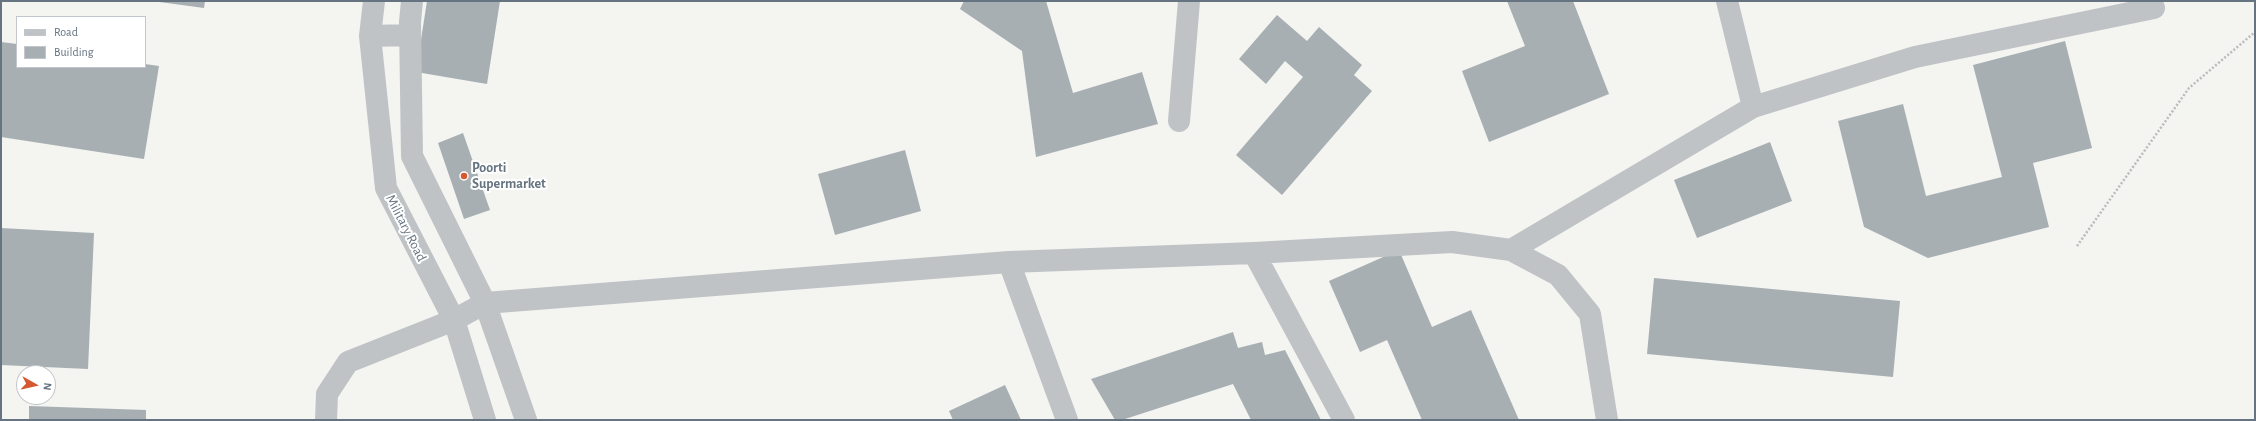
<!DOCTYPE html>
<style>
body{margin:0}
#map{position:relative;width:2256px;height:421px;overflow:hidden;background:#f4f4f1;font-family:"Alegreya Sans",sans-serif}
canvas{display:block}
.frame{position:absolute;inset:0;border:2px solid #657480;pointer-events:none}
.legend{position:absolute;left:16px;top:16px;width:130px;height:52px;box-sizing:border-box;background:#fff;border:1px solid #c1c7cc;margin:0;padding:5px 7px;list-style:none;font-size:12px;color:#657480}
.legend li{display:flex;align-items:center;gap:8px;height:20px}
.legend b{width:20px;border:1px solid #c1c7cc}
.north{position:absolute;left:16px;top:365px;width:40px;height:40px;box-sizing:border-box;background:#fff;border:1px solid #c1c7cc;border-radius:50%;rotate:98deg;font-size:11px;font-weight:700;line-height:16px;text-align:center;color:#657480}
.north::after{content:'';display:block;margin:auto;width:14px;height:18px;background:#d55830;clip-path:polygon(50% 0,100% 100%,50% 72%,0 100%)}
</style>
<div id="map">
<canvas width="2256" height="421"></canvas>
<div class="frame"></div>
<ul class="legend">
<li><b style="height:5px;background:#bfc3c6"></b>Road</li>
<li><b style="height:11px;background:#a7afb3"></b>Building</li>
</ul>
<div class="north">N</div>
</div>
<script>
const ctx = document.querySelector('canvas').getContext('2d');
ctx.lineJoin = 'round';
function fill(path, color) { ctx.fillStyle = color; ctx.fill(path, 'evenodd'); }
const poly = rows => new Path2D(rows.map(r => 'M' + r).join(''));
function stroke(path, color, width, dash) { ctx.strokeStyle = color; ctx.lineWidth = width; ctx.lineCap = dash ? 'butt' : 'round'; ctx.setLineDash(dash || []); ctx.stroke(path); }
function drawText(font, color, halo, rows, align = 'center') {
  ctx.font = font + ' "Alegreya Sans",sans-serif'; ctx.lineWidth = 4; ctx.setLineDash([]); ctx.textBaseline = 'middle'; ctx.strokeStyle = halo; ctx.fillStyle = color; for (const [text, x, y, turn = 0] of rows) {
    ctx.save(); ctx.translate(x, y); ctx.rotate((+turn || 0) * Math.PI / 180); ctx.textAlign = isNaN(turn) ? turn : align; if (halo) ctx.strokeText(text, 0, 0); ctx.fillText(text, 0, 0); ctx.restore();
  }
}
fill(poly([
 [152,1,205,1,204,8],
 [427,1,500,1,487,84,416,72],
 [964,1,1046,1,1073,93,1142,72,1158,124,1036,157,1022,51,960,9],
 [1507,1,1573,1,1609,94,1489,142,1462,71,1525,46],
 [1277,15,1307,41,1319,27,1362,65,1354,75,1372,91,1282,195,1236,155,1303,77,1285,61,1266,84,1239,59],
 [2065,41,2092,148,2033,163,2049,227,1928,258,1864,227,1838,121,1903,104,1926,196,2002,177,1973,65],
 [1,42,17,44,17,67,145,67,145,64,159,66,144,159,1,137],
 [463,133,490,210,464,219,438,143],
 [1770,142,1792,201,1697,238,1674,180],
 [905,150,921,211,835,235,818,174],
 [1,228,94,233,88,369,1,365],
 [1399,250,1432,327,1471,310,1519,420,1422,420,1387,340,1360,352,1329,281],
 [1654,278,1900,301,1893,377,1647,354],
 [1233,332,1238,348,1262,342,1265,355,1285,350,1321,420,1251,420,1233,384,1122,420,1115,420,1091,379],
 [1005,385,1021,420,953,420,949,411],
 [29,406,146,410,146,420,29,420]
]), '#a7afb3');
stroke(poly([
 [2077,246,2189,88,2255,32]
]), '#b9bbbd', 2.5, [2, 2]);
stroke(poly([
 [326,420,327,394,348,362,454,320]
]), '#bfc3c6', 22);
stroke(poly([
 [1727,1,1753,107],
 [1179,121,1189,1],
 [1511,250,1753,107,1915,57,2154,8],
 [1254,253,1344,420],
 [1009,262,1067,420],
 [454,320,485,303,1009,262,1254,253,1452,242,1511,250,1558,275,1590,314,1607,420]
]), '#bfc3c6', 22);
stroke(poly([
 [374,1,370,36,386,188,454,320,485,420],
 [412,1,410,22,412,156,485,303,526,420],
 [370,36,410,35]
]), '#bfc3c6', 22);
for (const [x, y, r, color] of [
 [464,176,4,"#d55830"]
]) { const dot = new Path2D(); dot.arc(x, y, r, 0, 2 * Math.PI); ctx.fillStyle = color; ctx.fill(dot); stroke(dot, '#fff', 1.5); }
drawText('bold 14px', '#657480', '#fff', [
 ["Poorti",472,168],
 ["Supermarket",472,184]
], 'left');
drawText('14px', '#657480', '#fff', [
 ["Military Road",406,228,63]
]);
</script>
